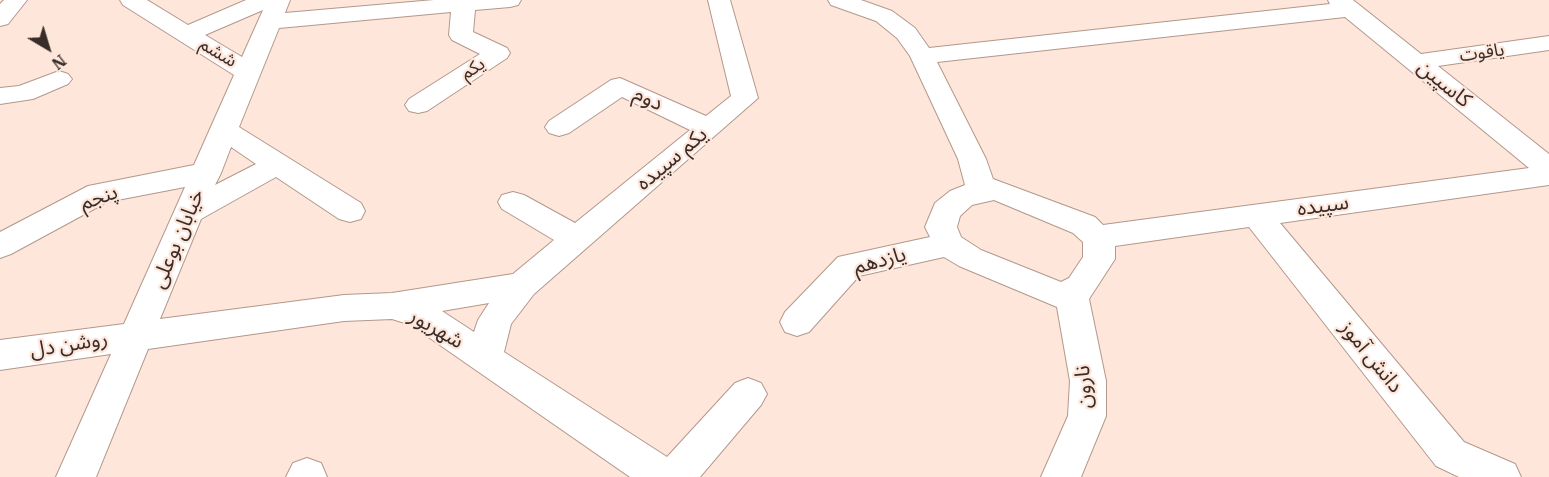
<!DOCTYPE html>
<meta charset="utf-8">
<style>
body{margin:0}
#map{position:relative;width:1549px;height:477px;overflow:hidden;background:#fee6db;font-family:"IBM Plex Serif",serif}
canvas{display:block}
.north{position:absolute;left:18px;top:18px;width:60px;height:60px;-webkit-text-stroke:4px #fee6db;paint-order:stroke;rotate:142deg;font-size:16px;font-weight:700;line-height:24px;text-align:center;color:#382d28}
.north::after{content:'';display:block;margin:auto;width:21px;height:27px;background:#382d28;clip-path:polygon(50% 0,100% 100%,50% 72%,0 100%)}
</style>
<div id="map">
<canvas width="1549" height="477"></canvas>
<div class="north">N</div>
</div>
<script>
const ctx = document.querySelector('canvas').getContext('2d');
ctx.lineJoin = 'round';
const poly = rows => new Path2D(rows.map(r => 'M' + r).join(''));
function stroke(path, color, width, dash) { ctx.strokeStyle = color; ctx.lineWidth = width; ctx.lineCap = dash ? 'butt' : 'round'; ctx.setLineDash(dash || []); ctx.stroke(path); }
function fill(path, color) { ctx.fillStyle = color; ctx.fill(path, 'evenodd'); }
function drawText(font, color, halo, rows, align = 'center') {
  ctx.font = font + ' "IBM Plex Serif","Noto Sans Arabic",serif'; ctx.lineWidth = 4.5; ctx.setLineDash([]); ctx.textBaseline = 'middle'; ctx.strokeStyle = halo; ctx.fillStyle = color; for (const [text, x, y, turn = 0] of rows) {
    ctx.save(); ctx.translate(x, y); ctx.rotate((+turn || 0) * Math.PI / 180); ctx.textAlign = isNaN(turn) ? turn : align; if (halo) ctx.strokeText(text, 0, 0); ctx.fillText(text, 0, 0); ctx.restore();
  }
}
const minor = poly([
 [4,0,27,0,8,24,0,26,0,4,4,0],
 [120,0,147,0,188,25,246,0,290,0,285,13,434,0,521,0,518,5,510,7,475,10,473,32,507,48,510,53,507,58,427,111,418,113,409,111,405,105,409,99,480,54,452,40,449,35,451,12,279,28,239,127,361,203,365,211,361,219,350,222,339,219,276,177,201,219,160,319,344,295,392,293,513,274,554,240,502,209,498,202,502,195,513,192,524,195,575,223,690,130,622,97,569,133,559,136,549,133,545,127,549,121,611,80,620,78,706,116,731,96,708,0,730,0,758,98,534,294,511,324,504,352,667,457,735,383,748,378,761,383,767,394,761,405,700,477,630,477,411,325,392,319,344,321,148,349,96,477,56,477,111,354,0,370,0,340,124,324,185,187,107,202,11,254,0,258,0,232,88,186,194,165,234,75,123,5,120,0],
 [263,10,242,57,205,35,263,10],
 [231,147,256,164,215,185,221,173,231,147],
 [489,303,478,320,474,332,442,311,489,303],
 [828,0,861,0,892,11,915,28,929,48,1330,4,1328,0,1353,0,1421,54,1549,36,1549,50,1438,66,1549,154,1549,185,1280,223,1464,442,1515,464,1521,477,1459,477,1436,466,1249,227,1115,246,1115,259,1089,299,1106,381,1106,416,1081,477,1041,477,1068,416,1070,381,1057,307,959,266,944,257,859,276,809,332,797,336,785,332,780,322,785,312,838,257,930,237,925,227,935,203,950,191,965,185,958,159,910,56,897,38,876,21,831,5,828,0],
 [1345,17,1529,168,1103,225,1095,217,993,179,986,159,937,62,1345,17],
 [994,200,1073,233,1083,242,1083,257,1069,278,1061,282,981,250,961,237,957,227,960,216,972,205,994,200],
 [59,71,68,74,72,79,68,84,33,99,0,104,0,88,19,86,59,71],
 [307,458,321,463,327,477,286,477,293,463,307,458]
]);
stroke(minor, '#b3988b', 2);
fill(minor, '#fff');
drawText('18px', '#382d28', '#fee6db', [
 ["ششم",218,53,31],
 ["یاقوت",1482,53,-8],
 ["یکم",473,69,-33]
]);
drawText('21px', '#382d28', '#fee6db', [
 ["کاسپین",1444,84,39],
 ["دوم",648,99,25],
 ["یکم سپیده",672,159,-40],
 ["پنجم",99,198,-20],
 ["سپیده",1323,206,-8],
 ["خیابان بوعلی",178,239,-67],
 ["یازدهم",880,261,-15],
 ["شهریور",436,329,30],
 ["روشن دل",69,345,-9],
 ["دانش آموز",1371,357,51],
 ["نارون",1084,387,-93]
]);
</script>
